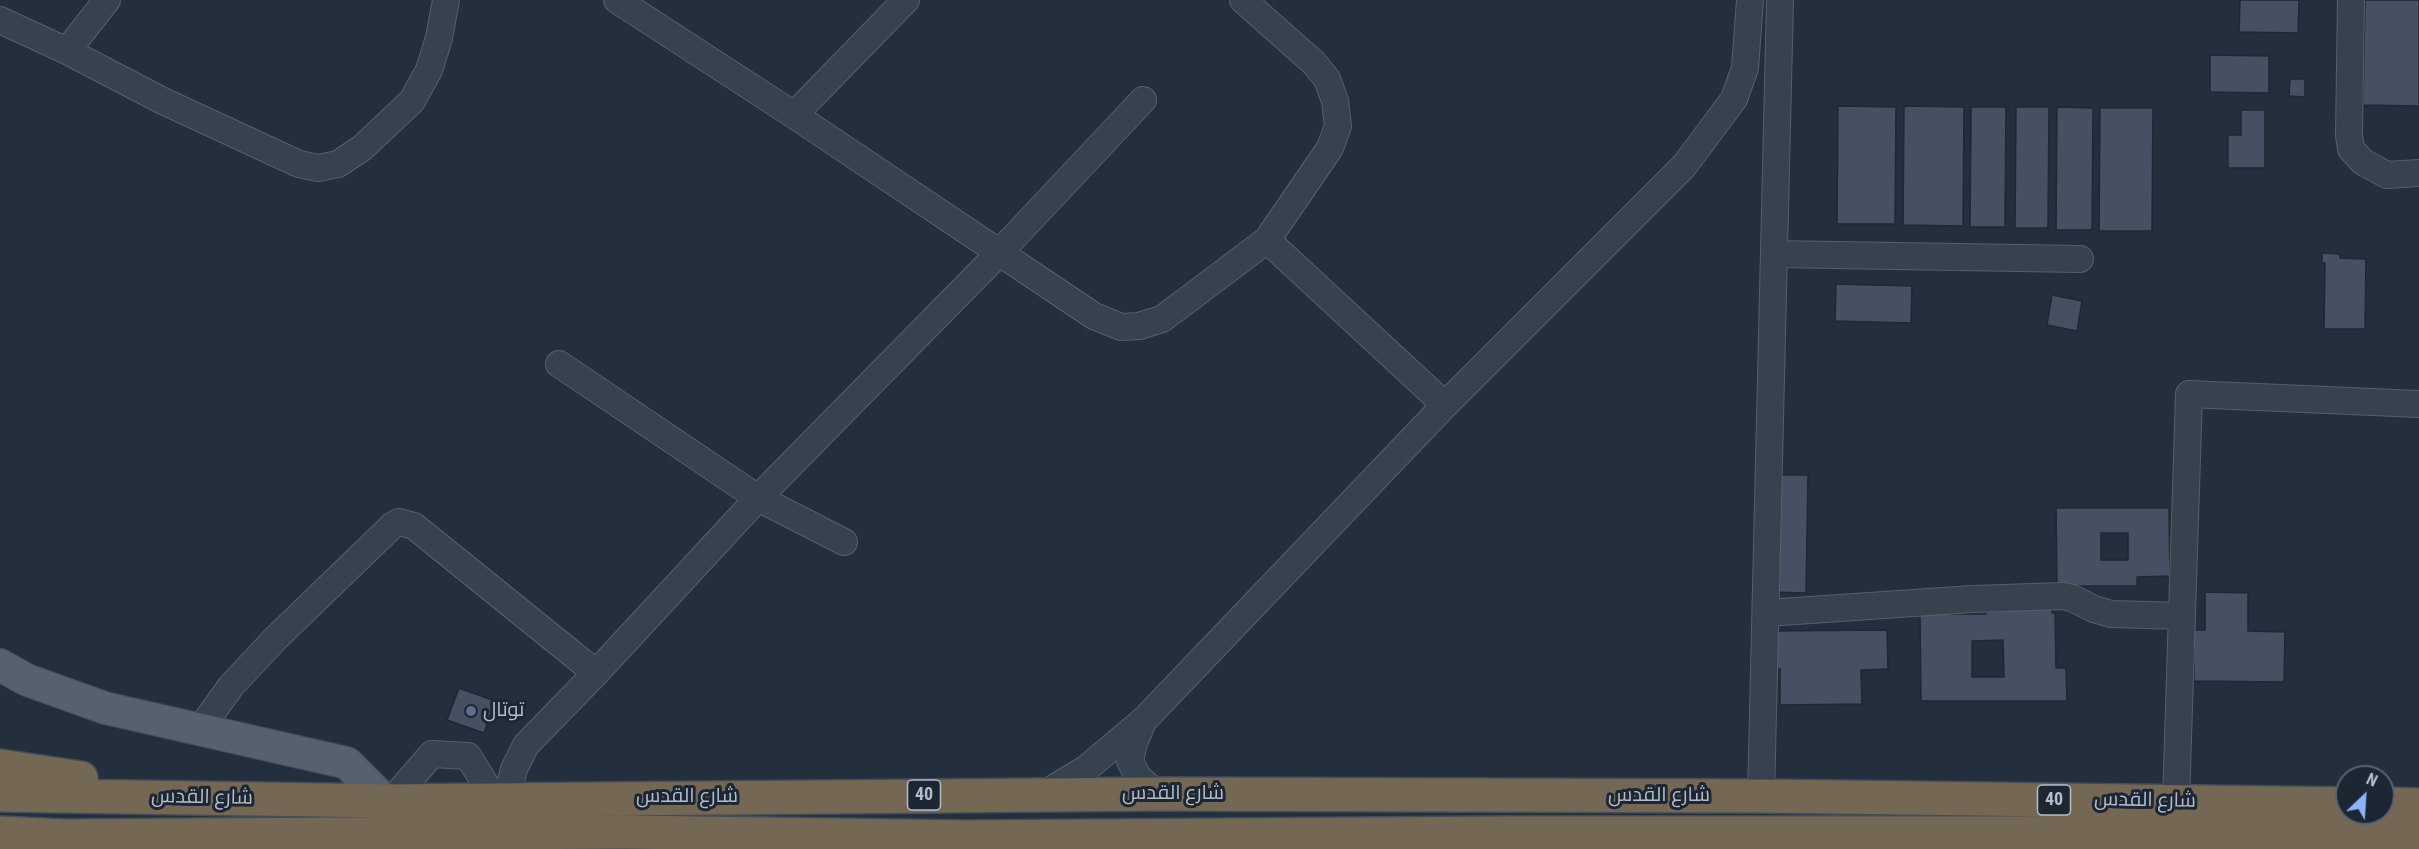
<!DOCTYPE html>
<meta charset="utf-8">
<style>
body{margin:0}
#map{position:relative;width:2419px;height:849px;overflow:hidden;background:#242f3e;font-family:"Roboto Condensed",sans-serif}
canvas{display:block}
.north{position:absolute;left:2335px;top:765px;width:60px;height:60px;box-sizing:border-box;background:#1d2633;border:2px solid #59626f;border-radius:50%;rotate:25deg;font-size:16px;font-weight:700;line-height:24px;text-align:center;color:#b4bcc9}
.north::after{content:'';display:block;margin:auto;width:21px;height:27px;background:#8ab4f8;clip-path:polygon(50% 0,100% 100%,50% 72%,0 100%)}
</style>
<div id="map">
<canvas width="2419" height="849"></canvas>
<div class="north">N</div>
</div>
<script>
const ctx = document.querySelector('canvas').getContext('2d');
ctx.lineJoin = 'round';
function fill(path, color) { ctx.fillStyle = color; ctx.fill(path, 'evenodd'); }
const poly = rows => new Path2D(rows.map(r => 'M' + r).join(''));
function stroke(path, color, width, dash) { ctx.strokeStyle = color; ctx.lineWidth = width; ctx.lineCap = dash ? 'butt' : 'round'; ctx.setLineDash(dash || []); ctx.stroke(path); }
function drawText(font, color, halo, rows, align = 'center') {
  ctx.font = font + ' "Roboto Condensed",Cairo,sans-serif'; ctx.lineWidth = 6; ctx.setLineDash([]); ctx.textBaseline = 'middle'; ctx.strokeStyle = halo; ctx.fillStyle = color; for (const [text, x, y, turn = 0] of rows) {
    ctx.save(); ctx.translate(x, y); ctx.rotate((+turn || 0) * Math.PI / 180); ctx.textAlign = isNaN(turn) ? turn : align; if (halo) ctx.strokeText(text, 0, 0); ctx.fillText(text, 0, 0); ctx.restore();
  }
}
const building = poly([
 [2240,0,2299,0,2298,33,2239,32,2240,0],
 [2365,0,2419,0,2419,106,2363,105,2365,0],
 [2210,55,2269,56,2269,93,2210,92,2210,55],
 [2290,79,2305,79,2305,97,2289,96,2290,79],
 [1838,106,1896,107,1895,224,1837,224,1838,106],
 [1904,106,1964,107,1963,226,1903,225,1904,106],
 [1971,107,2006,107,2005,227,1970,227,1971,107],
 [2016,107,2049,107,2048,228,2015,228,2016,107],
 [2057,107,2093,108,2092,230,2056,230,2057,107],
 [2100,108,2153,108,2152,231,2099,231,2100,108],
 [2241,110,2265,110,2265,168,2228,168,2228,135,2241,135,2241,110],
 [2322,253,2340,254,2340,258,2366,259,2365,329,2324,329,2325,263,2322,263,2322,253],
 [1836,284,1912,286,1911,323,1835,321,1836,284],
 [2052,295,2082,301,2077,331,2047,325,2052,295],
 [1772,475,1808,475,1806,593,1770,592,1772,475],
 [2056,508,2169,508,2170,576,2137,577,2137,586,2057,586,2056,508],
 [2101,533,2128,533,2128,560,2101,560,2101,533],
 [2205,592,2248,593,2248,631,2285,632,2284,682,2194,681,2194,630,2205,630,2205,592],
 [1986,606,2052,606,2052,613,2055,613,2056,668,2066,668,2067,701,1921,701,1920,614,1986,614,1986,606],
 [2003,640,2004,677,1972,677,1972,641,2003,640],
 [1887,630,1888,669,1861,670,1862,704,1780,705,1780,669,1770,670,1769,631,1887,630],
 [459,688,495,701,484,733,447,720,459,688]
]);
fill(building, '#455162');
stroke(building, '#1f2835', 1.5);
const minor = poly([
 [617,0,794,115,1094,316,1121,327,1139,326,1162,319,1267,240,1330,148,1338,126,1335,101,1327,79,1314,63,1243,0],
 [2351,0,2349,135,2351,149,2363,162,2387,175,2419,173],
 [0,20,67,51,163,101,299,164,318,168,338,164,362,148,412,101,429,70,439,38,446,0],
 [67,51,107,0],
 [794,115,906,0],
 [1267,240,1445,405],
 [1774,254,2080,259],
 [559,364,758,498,844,542],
 [1766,613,1973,599,2063,596,2072,598,2094,609,2111,614,2182,616],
 [1142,724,1134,743,1130,761,1138,777,1157,794],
 [201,728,231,686,276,638,393,525,399,522,414,526,596,673],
 [1044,794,1087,768,1145,719,1445,405,1684,166,1734,99,1745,68,1750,0],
 [1761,796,1780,0],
 [507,798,514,769,526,745,596,673,758,498,1000,252,1143,100],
 [392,800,432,754,468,756,494,798],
 [2176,801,2189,394,2419,404]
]);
const major = poly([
 [0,665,27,680,105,708,347,763,385,801]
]);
const highway = poly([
 [0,766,81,778],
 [0,795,385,801,1157,794,1761,796,2347,804],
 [2383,804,2419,805],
 [0,833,64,836,626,832,966,837,1507,833,2419,833]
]);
stroke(minor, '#565f6c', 28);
stroke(major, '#414a57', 34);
stroke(highway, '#434c59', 36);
stroke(minor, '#38414e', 26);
stroke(major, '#56606e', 32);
stroke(highway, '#746855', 33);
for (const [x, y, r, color] of [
 [471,711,6,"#5c6f8a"]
]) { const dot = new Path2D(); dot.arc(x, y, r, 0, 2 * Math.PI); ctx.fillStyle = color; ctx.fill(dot); stroke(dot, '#1d2633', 2); }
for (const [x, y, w] of [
 [924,795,33],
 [2054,800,33]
]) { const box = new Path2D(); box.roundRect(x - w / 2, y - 15, w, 30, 4.5); ctx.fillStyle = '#1d2633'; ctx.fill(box); stroke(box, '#b4bcc9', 1.5); }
drawText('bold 18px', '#b4bcc9', null, [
 ["40",924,795],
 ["40",2054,800]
]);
drawText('20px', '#b4bcc9', '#1d2633', [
 ["توتال",483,711]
], 'left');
drawText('20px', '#b4bcc9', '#1d2633', [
 ["شارع القدس",1173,794],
 ["شارع القدس",1659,796],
 ["شارع القدس",687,797],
 ["شارع القدس",202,798,1],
 ["شارع القدس",2145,801,1]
]);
</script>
